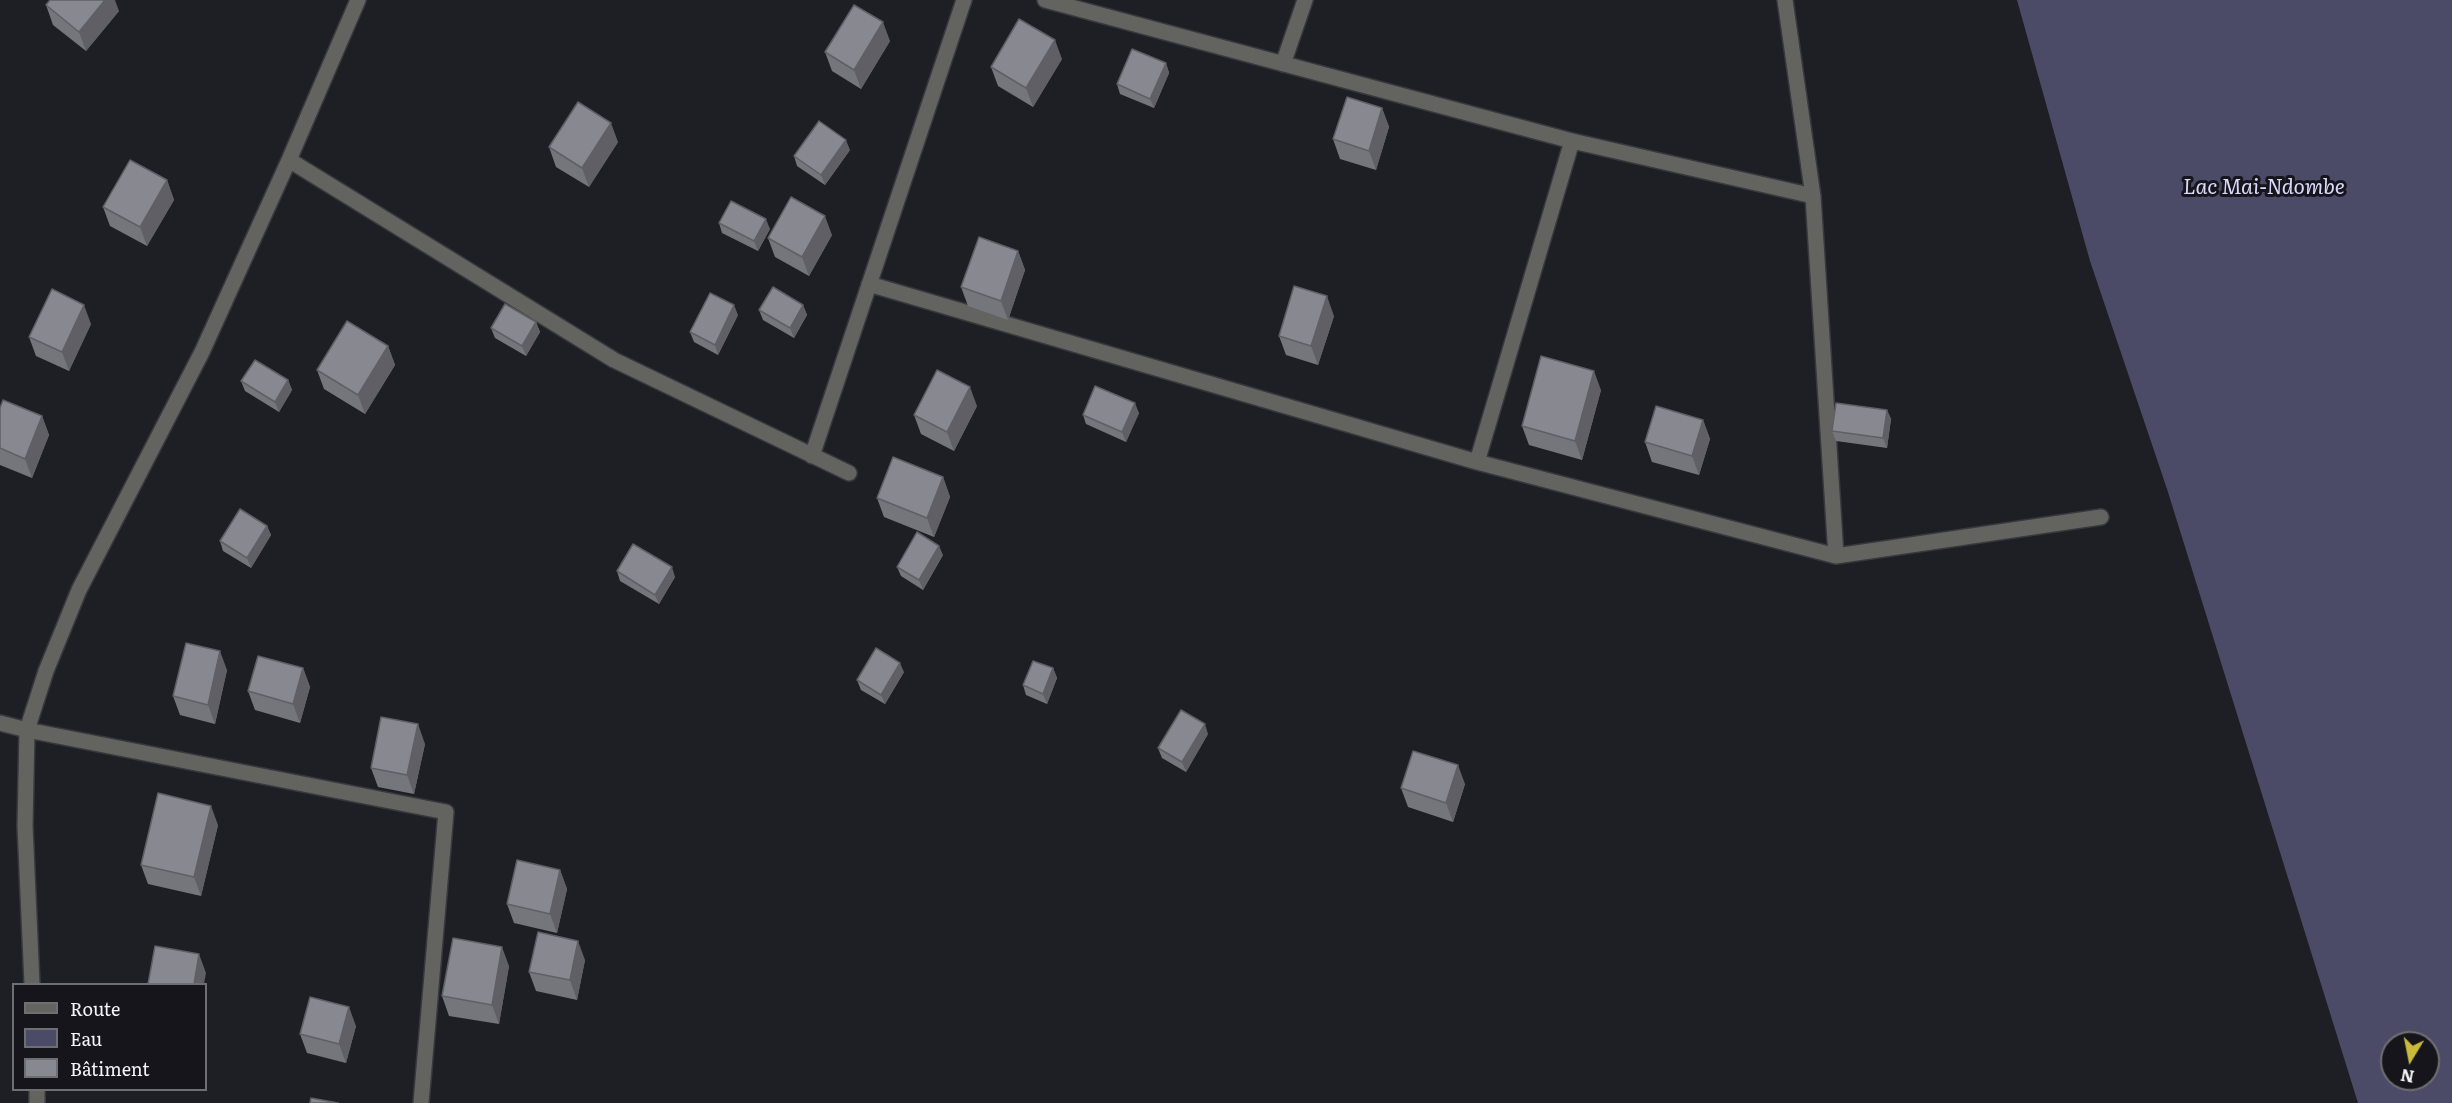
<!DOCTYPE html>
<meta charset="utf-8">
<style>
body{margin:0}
#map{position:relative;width:2452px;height:1103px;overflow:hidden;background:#1e1e25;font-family:Literata,serif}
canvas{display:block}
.legend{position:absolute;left:12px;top:983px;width:195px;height:108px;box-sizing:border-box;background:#15151b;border:2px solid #6e6e73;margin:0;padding:8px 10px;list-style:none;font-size:18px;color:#f3f3f8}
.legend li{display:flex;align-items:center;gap:12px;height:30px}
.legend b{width:30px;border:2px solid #6e6e73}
.north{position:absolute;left:2380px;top:1031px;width:60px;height:60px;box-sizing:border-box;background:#15151b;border:2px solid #6e6e73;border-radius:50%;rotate:190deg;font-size:16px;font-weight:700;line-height:24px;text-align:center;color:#f3f3f8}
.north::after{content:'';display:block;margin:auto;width:21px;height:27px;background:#caba3a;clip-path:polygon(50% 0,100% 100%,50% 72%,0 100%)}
</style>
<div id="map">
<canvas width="2452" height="1103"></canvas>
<ul class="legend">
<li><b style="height:8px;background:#63635f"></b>Route</li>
<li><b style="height:16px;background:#4c4b67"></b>Eau</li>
<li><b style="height:16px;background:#888890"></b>Bâtiment</li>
</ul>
<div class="north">N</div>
</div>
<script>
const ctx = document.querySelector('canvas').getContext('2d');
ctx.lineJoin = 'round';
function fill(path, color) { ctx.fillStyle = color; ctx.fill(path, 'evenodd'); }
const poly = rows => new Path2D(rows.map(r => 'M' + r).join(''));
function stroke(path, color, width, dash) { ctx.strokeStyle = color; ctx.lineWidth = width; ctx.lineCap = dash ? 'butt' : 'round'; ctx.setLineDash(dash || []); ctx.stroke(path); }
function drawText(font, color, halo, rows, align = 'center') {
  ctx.font = font + ' Literata,serif'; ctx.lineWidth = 6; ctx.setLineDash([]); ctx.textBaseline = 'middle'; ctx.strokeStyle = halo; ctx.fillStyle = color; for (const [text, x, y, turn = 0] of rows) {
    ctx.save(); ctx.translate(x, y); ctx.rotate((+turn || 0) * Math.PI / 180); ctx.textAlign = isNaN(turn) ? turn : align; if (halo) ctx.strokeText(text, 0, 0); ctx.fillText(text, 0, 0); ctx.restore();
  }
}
fill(poly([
 [2017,0,2452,0,2452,1103,2358,1103,2167,489,2090,261],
 [2392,1043,2428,1043,2428,1079,2392,1079]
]), '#4c4b67');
const minor = poly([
 [1045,0,1572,141,1813,196],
 [1785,0,1813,196,1836,556],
 [1283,64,1305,0],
 [289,160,614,360,849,473],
 [869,284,1477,462,1572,141],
 [812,456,964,0],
 [1477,462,1836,556,2101,517],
 [0,723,27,730,446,812,421,1103],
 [32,984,25,826,27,730,46,671,79,590,202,352,289,160,358,0],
 [37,1090,37,1103]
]);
stroke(minor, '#38383e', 18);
stroke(minor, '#63635f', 15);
fill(poly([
 [46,5,119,11,86,51,53,25],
 [890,41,861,89,832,71,825,52],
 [1062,59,1033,107,998,86,991,67],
 [1166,63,1169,73,1154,108,1120,94,1117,84],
 [1382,108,1389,127,1376,170,1340,159,1333,139],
 [618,142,589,187,556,167,549,147],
 [850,150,825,185,797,166,794,156],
 [167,180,174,200,147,246,110,226,103,207],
 [719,223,770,229,758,251,722,233],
 [832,235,809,276,775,257,768,238],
 [1018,251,1025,270,1008,320,968,306,961,287],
 [803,305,807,315,794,338,763,320,759,310],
 [738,315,718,355,694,342,690,332],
 [1334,316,1318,365,1286,355,1279,336],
 [536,322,540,332,526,356,495,338,491,328],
 [91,324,69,371,36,356,29,337],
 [388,346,395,365,365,414,324,389,317,370],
 [288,380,292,390,279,412,245,391,241,381],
 [1601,390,1582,460,1529,445,1522,426],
 [977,406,954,451,921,434,914,415],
 [0,408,42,416,49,435,32,478,0,465],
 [1887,410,1891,419,1887,448,1836,441,1832,431],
 [1139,413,1126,442,1086,424,1083,415],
 [1703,420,1710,439,1699,475,1652,462,1645,442],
 [943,477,950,497,934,537,884,517,877,498],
 [267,526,271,535,251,568,223,551,220,541],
 [943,555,923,590,901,576,897,567],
 [617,571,675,577,659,604,620,581],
 [303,668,310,687,300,723,255,710,248,691],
 [1053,668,1057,678,1047,704,1026,695,1023,685],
 [227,670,215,724,180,715,173,696],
 [904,672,885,704,861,690,857,680],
 [1208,734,1186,772,1162,758,1158,748],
 [425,744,414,794,378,787,371,768],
 [1465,784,1453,822,1408,807,1401,788],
 [218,825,201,896,148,884,141,865],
 [560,870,567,889,557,933,514,923,507,904],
 [585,960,577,1000,536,991,529,972],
 [509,966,499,1024,449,1016,442,996],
 [356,1026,346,1063,307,1053,300,1034]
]), '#75757c');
fill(poly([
 [105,0,115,0,119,11,86,51,79,32],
 [883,22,890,41,861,89,854,70],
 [1055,40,1062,59,1033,107,1026,88],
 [1166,63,1169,73,1154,108,1150,99],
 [1382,108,1389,127,1376,170,1369,151],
 [611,123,618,142,589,187,582,168],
 [846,140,850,150,825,185,821,175],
 [167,180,174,200,147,246,140,227],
 [825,216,832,235,809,276,802,257],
 [766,219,770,229,758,251,754,241],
 [1018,251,1025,270,1008,320,1001,301],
 [1327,296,1334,316,1318,365,1311,346],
 [84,305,91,324,69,371,62,352],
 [734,305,738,315,718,355,715,345],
 [803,305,807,315,794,338,790,328],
 [536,322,540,332,526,356,522,346],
 [388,346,395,365,365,414,358,395],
 [1594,371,1601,390,1582,460,1575,441],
 [288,380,292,390,279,412,275,402],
 [970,387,977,406,954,451,947,432],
 [1135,403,1139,413,1126,442,1122,432],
 [1887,410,1891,419,1887,448,1883,438],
 [42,416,49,435,32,478,25,459],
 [1703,420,1710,439,1699,475,1692,456],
 [943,477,950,497,934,537,927,518],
 [267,526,271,535,251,568,247,558],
 [939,546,943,555,923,590,919,580],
 [672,567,675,577,659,604,655,595],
 [220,651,227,670,215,724,208,705],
 [900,663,904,672,885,704,881,695],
 [303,668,310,687,300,723,293,704],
 [1053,668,1057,678,1047,704,1043,694],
 [418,724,425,744,414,794,407,775],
 [1205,724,1208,734,1186,772,1182,762],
 [1458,765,1465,784,1453,822,1446,803],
 [211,806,218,825,201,896,194,877],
 [560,870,567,889,557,933,550,914],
 [578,941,585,960,577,1000,570,980],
 [502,947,509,966,499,1024,492,1005],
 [199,954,206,973,204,984,194,984],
 [349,1007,356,1026,346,1063,339,1044]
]), '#5f5f65');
const building = poly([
 [50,0,105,0,79,32,46,5,50,0],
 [854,5,883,22,854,70,825,52,854,5],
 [1019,19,1055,40,1026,88,991,67,1019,19],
 [1132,49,1166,63,1150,99,1117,84,1132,49],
 [1347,97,1382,108,1369,151,1333,139,1347,97],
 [578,102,611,123,582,168,549,147,578,102],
 [819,121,846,140,821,175,794,156,819,121],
 [130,160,167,180,140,227,103,207,130,160],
 [791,197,825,216,802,257,768,238,791,197],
 [731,201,766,219,754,241,719,223,731,201],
 [979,237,1018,251,1001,301,961,287,979,237],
 [1294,286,1327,296,1311,346,1279,336,1294,286],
 [773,287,803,305,790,328,759,310,773,287],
 [52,289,84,305,62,352,29,337,52,289],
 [710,293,734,305,715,345,690,332,710,293],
 [505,304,536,322,522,346,491,328,505,304],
 [347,321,388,346,358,395,317,370,347,321],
 [1541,356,1594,371,1575,441,1522,426,1541,356],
 [255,360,288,380,275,402,241,381,255,360],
 [937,370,970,387,947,432,914,415,937,370],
 [1095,386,1135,403,1122,432,1083,415,1095,386],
 [3,400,42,416,25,459,0,448,0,408,3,400],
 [1836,403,1887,410,1883,438,1832,431,1836,403],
 [1656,406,1703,420,1692,456,1645,442,1656,406],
 [893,457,943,477,927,518,877,498,893,457],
 [240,509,267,526,247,558,220,541,240,509],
 [917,532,939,546,919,580,897,567,917,532],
 [633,544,672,567,655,595,617,571,633,544],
 [186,643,220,651,208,705,173,696,186,643],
 [876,648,900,663,881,695,857,680,876,648],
 [258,656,303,668,293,704,248,691,258,656],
 [1033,661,1053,668,1043,694,1023,685,1033,661],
 [1181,710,1205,724,1182,762,1158,748,1181,710],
 [381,717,418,724,407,775,371,768,381,717],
 [1413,751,1458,765,1446,803,1401,788,1413,751],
 [158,793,211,806,194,877,141,865,158,793],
 [517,860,560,870,550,914,507,904,517,860],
 [538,932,578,941,570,980,529,972,538,932],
 [453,938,502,947,492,1005,442,996,453,938],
 [155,946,199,954,194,984,148,984,155,946],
 [310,997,349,1007,339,1044,300,1034,310,997],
 [311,1098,338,1103,310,1103,311,1098]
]);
fill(building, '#888890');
stroke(building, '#5f5f65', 1.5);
drawText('italic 21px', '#dad9fb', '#15151b', [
 ["Lac Mai-Ndombe",2264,188]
]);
</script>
